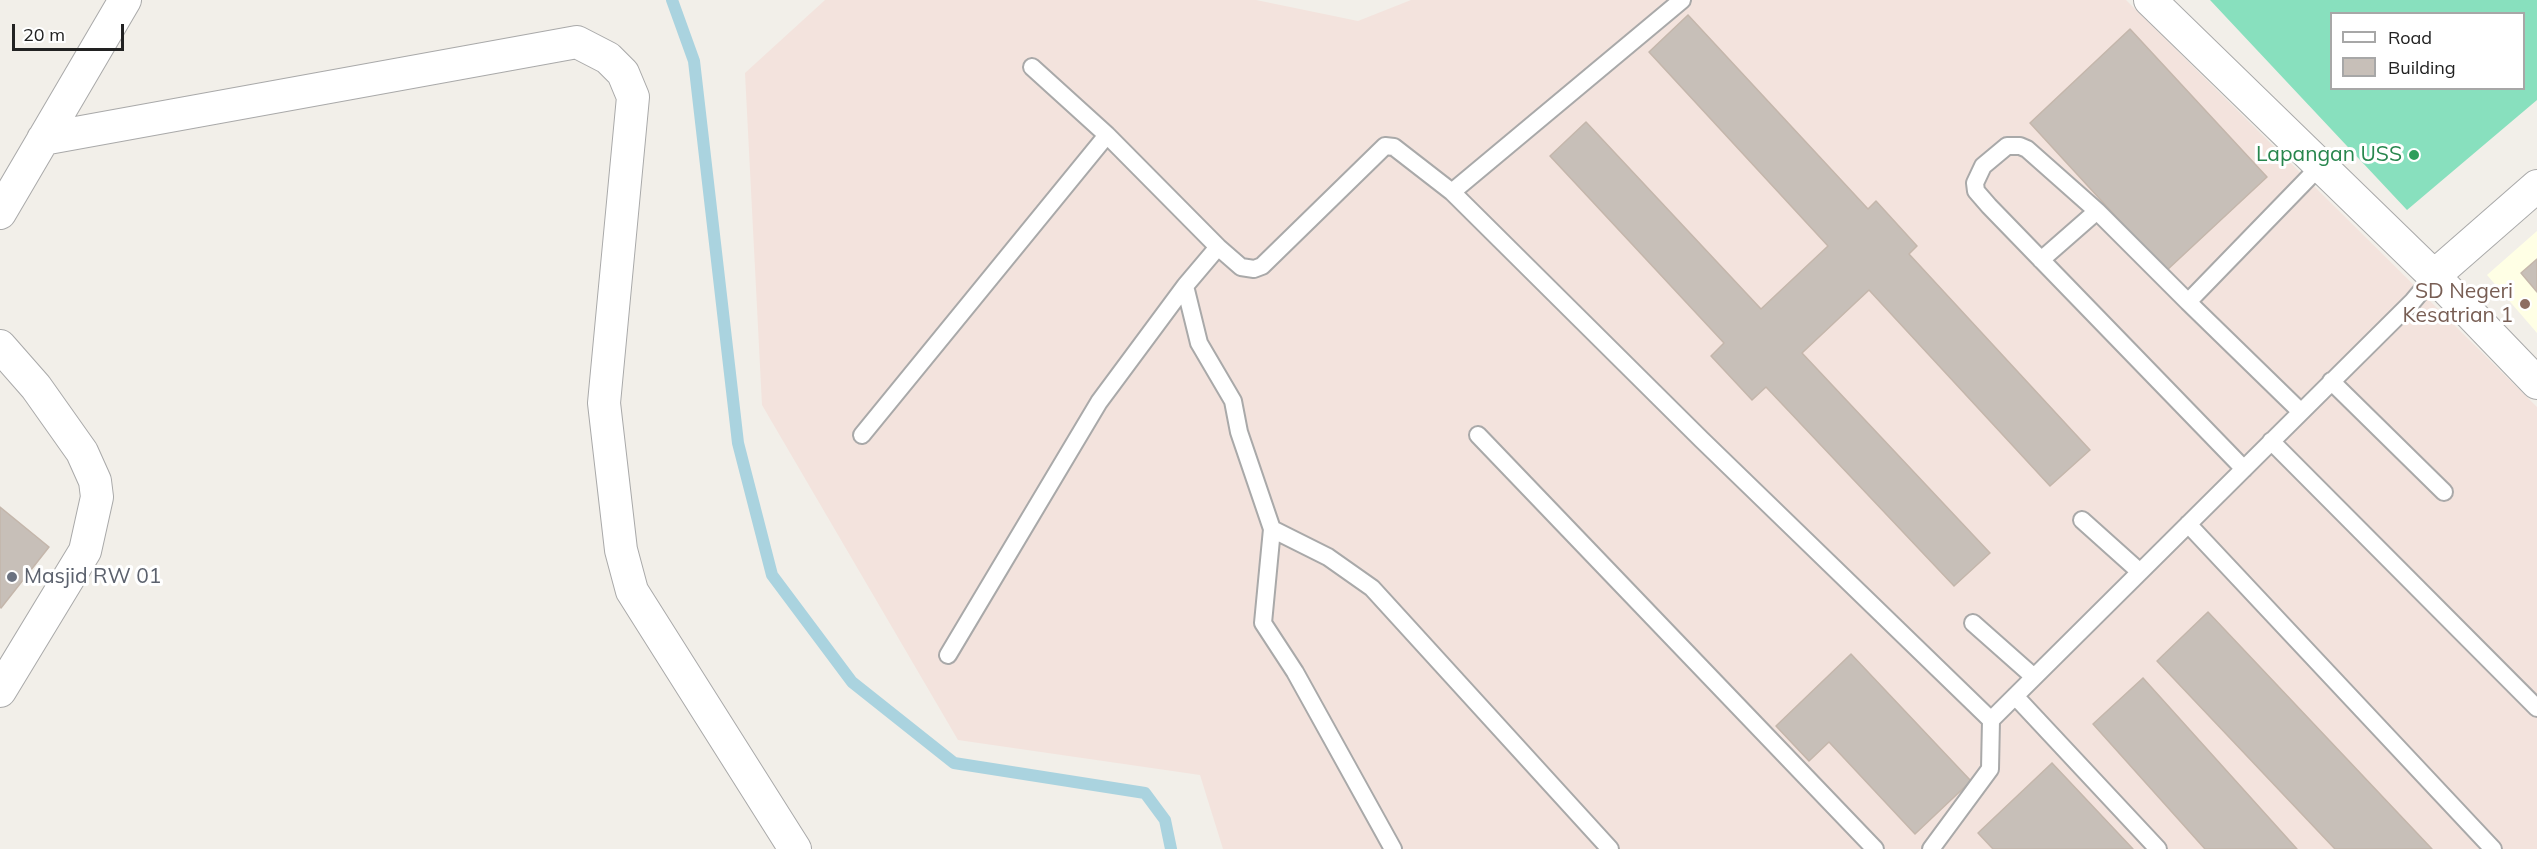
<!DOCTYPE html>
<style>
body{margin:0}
#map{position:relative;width:2537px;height:849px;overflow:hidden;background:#f2efe9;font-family:Mulish,sans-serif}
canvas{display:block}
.legend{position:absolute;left:2330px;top:12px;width:195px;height:78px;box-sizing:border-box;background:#fff;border:2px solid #a7a7a7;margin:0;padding:8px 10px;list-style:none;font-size:18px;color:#222}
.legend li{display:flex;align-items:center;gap:12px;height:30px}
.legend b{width:30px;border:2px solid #a7a7a7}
.scale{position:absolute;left:12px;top:24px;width:112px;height:27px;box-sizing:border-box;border:3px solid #222;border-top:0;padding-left:8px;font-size:18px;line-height:21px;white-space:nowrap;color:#222;-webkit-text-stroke:4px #fff;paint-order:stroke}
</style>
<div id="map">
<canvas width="2537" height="849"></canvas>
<ul class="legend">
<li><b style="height:8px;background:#fff"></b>Road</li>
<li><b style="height:16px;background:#c7bfb8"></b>Building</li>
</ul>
<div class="scale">20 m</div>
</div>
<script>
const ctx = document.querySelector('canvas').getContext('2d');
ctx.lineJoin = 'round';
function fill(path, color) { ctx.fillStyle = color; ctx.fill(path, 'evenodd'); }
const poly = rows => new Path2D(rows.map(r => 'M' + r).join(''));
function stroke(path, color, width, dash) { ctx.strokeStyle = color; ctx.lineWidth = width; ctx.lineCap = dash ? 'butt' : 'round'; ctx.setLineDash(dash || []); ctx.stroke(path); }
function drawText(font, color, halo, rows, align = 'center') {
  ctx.font = font + ' Mulish,sans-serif'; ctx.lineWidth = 6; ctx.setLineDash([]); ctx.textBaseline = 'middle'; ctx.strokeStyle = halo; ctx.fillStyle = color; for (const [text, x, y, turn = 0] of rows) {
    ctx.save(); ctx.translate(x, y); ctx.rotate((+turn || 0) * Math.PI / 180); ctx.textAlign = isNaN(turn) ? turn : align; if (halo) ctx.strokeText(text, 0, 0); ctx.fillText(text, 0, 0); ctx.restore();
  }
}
fill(poly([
 [2537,231,2537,333,2487,275]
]), '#ffffe5');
fill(poly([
 [825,0,1256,0,1358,21,1411,0,2126,0,2537,407,2537,849,1223,849,1200,775,958,740,762,405,745,73]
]), '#f3e3dd');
fill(poly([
 [2210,0,2537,0,2537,100,2407,210],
 [2332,14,2524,14,2524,88,2332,88]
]), '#88e0be');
stroke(poly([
 [672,0,694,61,738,443,772,575,852,682,954,763,1145,793,1165,820,1171,849]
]), '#aad3df', 12);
const building = poly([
 [1688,15,1868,209,1876,201,1917,246,1909,254,2090,450,2050,486,1869,290,1802,353,1990,553,1954,586,1766,387,1752,400,1711,356,1724,343,1550,156,1586,122,1761,309,1828,246,1649,52,1688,15],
 [2130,29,2267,177,2166,271,2030,123,2130,29],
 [2537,259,2537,292,2521,273,2537,259],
 [0,507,49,547,1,608,0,607,0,507],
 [2208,612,2432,849,2335,849,2157,661,2208,612],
 [1851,654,1971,781,1915,834,1829,742,1809,761,1776,726,1851,654],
 [2143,678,2297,849,2205,849,2093,724,2143,678],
 [2052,763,2133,849,1993,849,1978,833,2052,763]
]);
fill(building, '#c7bfb8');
stroke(building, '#c4b6ab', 1.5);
const lane = poly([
 [1032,67,1107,135,1218,247,1185,286,1199,343,1233,401,1239,432,1272,529,1263,623,1295,672,1393,849],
 [1452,192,1682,0],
 [1218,247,1241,267,1254,269,1262,266,1385,146,1394,147,1452,192,1702,440,1991,720],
 [2041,260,2097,211],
 [2188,302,2301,412],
 [2331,381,2444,492],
 [862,435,1107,135],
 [1478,435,1875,849],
 [2271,441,2537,708],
 [2244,469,1989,206,1976,191,1975,183,1983,166,2007,146,2020,146,2027,149,2097,211,2188,302,2320,166],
 [2082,520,2140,572],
 [2188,524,2493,849],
 [1272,529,1328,557,1372,588,1610,849],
 [1973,623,2034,677],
 [948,655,1099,402,1185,286],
 [2015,696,2158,849],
 [1931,849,1990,769,1991,720,2413,301,2434,276]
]);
const street = poly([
 [2150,0,2434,276,2537,383],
 [43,139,577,42,608,58,623,73,633,97,604,403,621,550,632,591,795,849],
 [0,213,125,0],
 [2434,276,2537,186],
 [0,346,36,387,82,452,95,481,97,497,85,551,0,691]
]);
stroke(lane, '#a9a9a9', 20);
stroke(street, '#a9a9a9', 34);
stroke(lane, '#fff', 16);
stroke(street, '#fff', 32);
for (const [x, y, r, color] of [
 [2414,155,6,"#2e9e5b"],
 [2525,304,6,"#8d6e63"],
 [12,577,6,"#6b7280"]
]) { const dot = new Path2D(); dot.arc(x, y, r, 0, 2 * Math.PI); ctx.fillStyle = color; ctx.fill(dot); stroke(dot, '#fff', 2); }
drawText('21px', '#27864d', '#fff', [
 ["Lapangan USS",2402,155]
], 'right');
drawText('21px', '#785e54', '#fff', [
 ["SD Negeri",2513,292],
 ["Kesatrian 1",2513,316]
], 'right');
drawText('21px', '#5b616d', '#fff', [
 ["Masjid RW 01",24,577]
], 'left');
</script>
